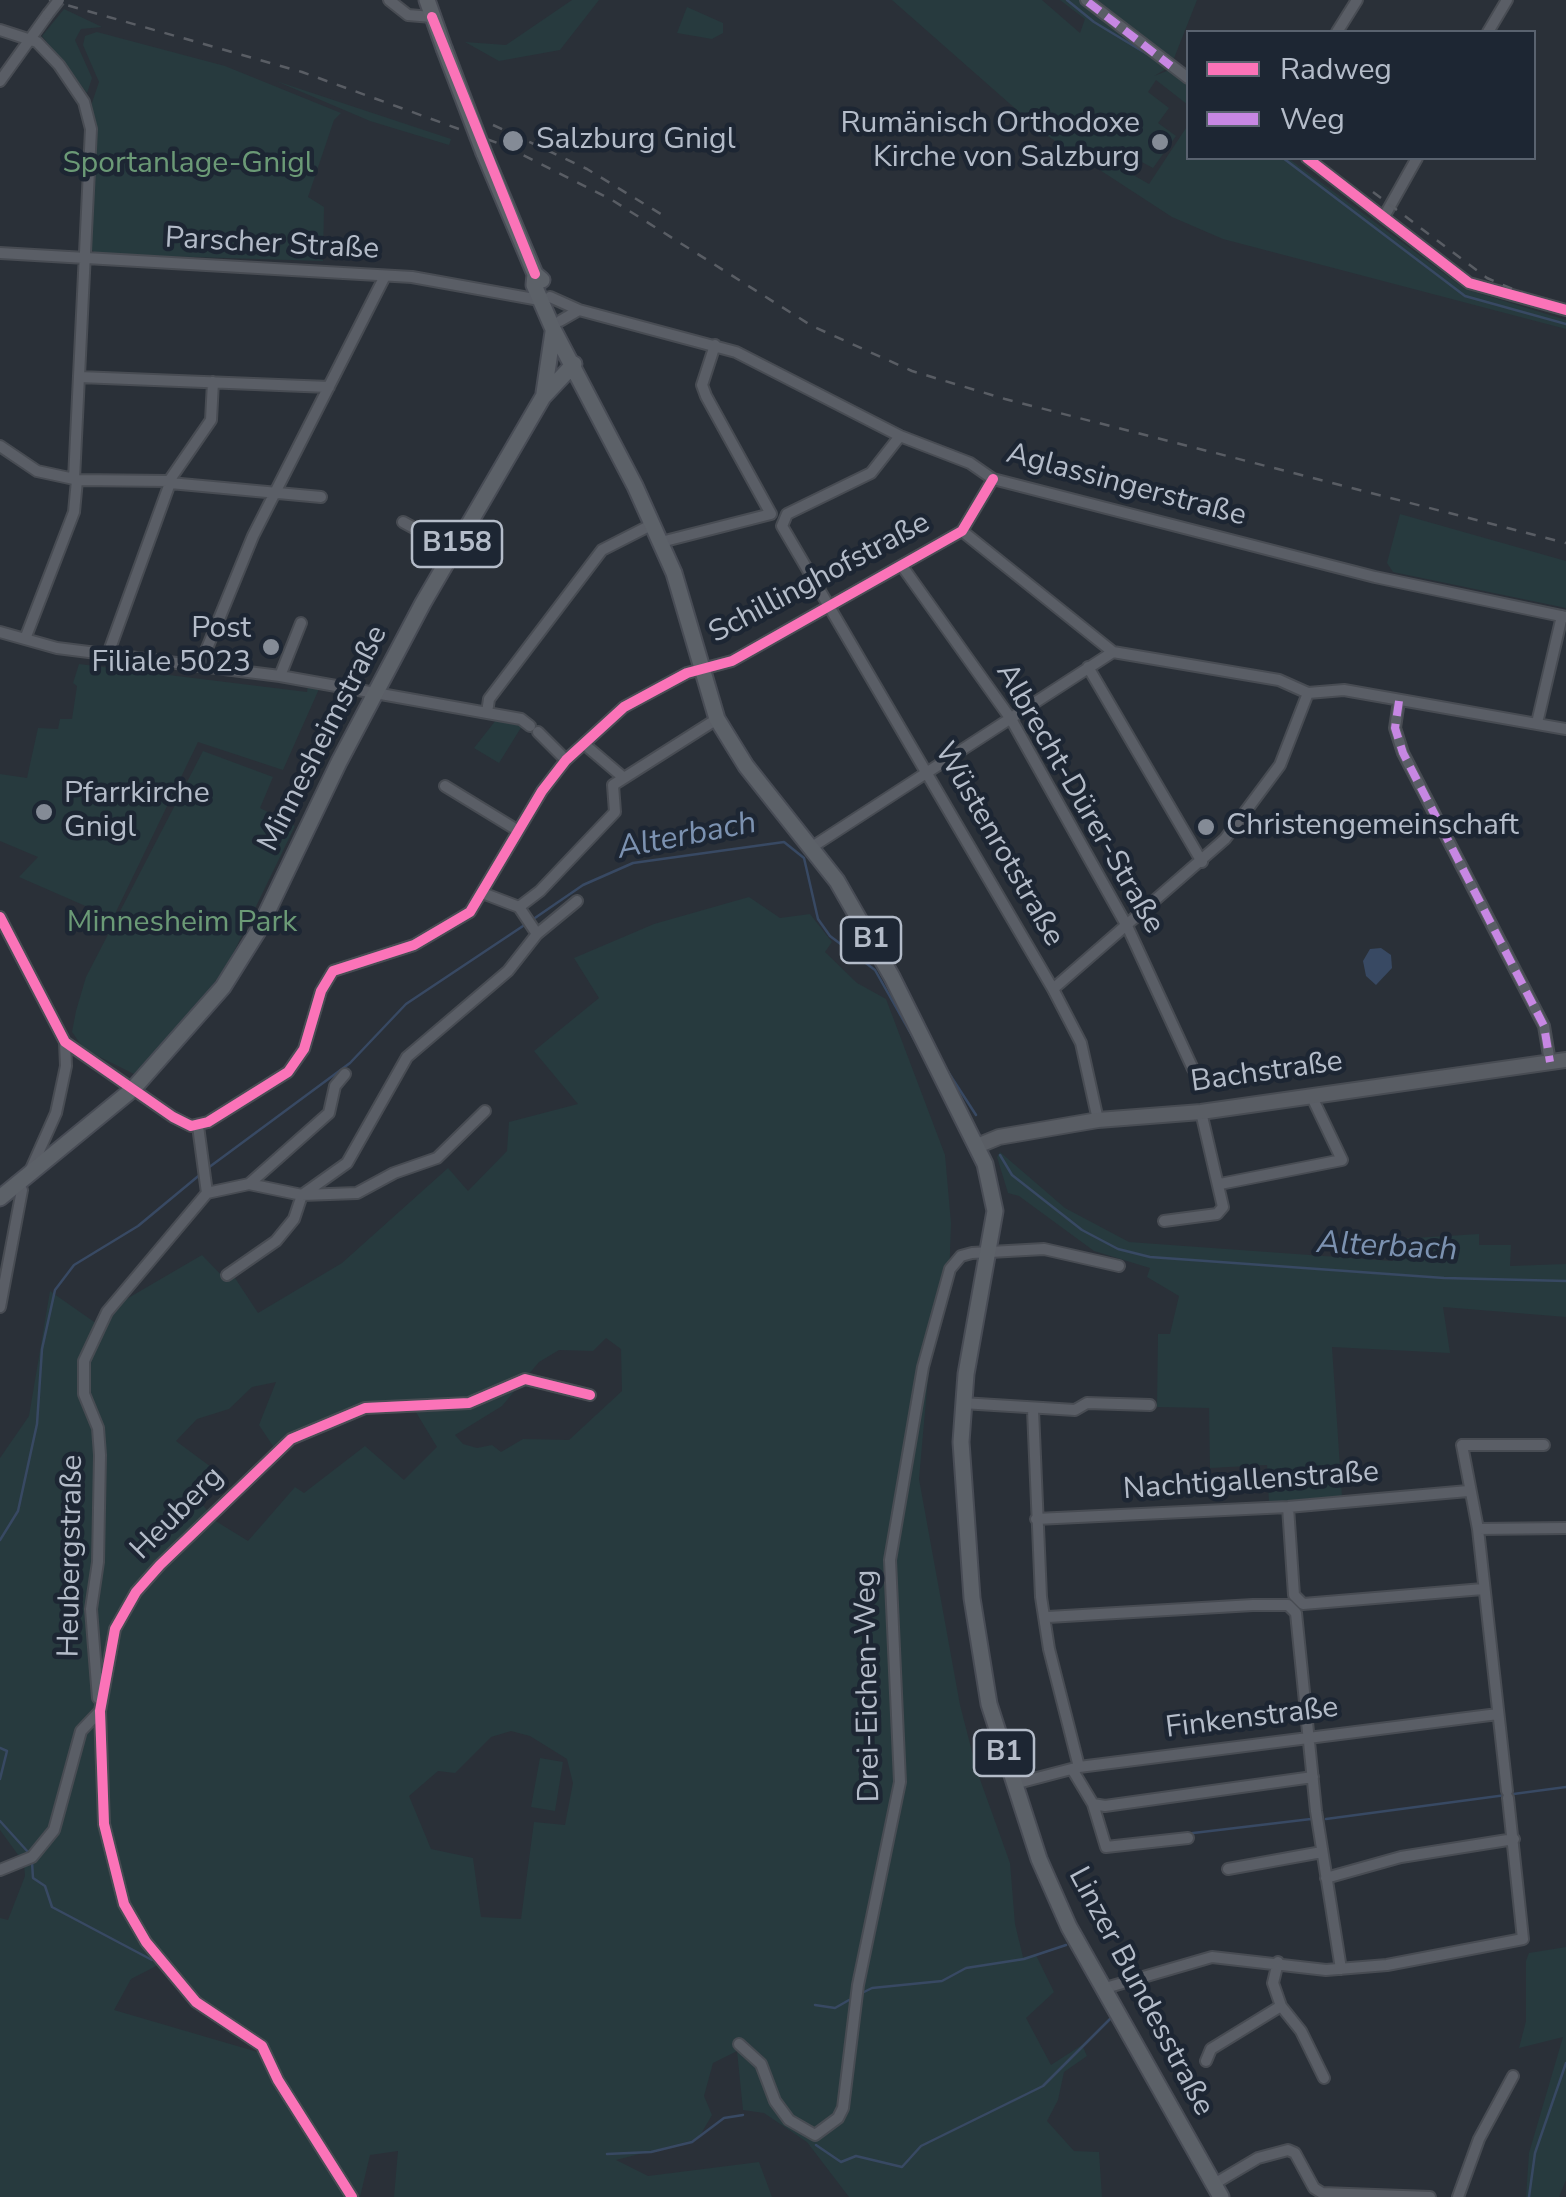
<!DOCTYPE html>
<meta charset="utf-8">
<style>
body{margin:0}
#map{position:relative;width:1566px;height:2197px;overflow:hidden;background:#2a3038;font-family:"Nunito Sans",sans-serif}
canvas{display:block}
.legend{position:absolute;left:1186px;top:30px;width:350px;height:130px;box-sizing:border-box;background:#1d2633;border:2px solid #59626f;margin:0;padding:12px 18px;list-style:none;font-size:30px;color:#b4bcc9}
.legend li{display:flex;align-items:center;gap:20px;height:50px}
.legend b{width:50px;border:2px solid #59626f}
</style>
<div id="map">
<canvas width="1566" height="2197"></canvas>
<ul class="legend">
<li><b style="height:12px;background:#fb73b8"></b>Radweg</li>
<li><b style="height:12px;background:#c787e3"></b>Weg</li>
</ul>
</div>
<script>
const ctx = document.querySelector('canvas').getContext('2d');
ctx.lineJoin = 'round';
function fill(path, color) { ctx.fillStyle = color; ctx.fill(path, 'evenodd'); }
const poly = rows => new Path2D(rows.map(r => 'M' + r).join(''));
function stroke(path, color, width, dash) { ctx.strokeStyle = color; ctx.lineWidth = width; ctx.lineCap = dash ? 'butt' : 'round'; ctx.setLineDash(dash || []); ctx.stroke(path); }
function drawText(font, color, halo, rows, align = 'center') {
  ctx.font = font + ' "Nunito Sans",sans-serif'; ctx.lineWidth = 9; ctx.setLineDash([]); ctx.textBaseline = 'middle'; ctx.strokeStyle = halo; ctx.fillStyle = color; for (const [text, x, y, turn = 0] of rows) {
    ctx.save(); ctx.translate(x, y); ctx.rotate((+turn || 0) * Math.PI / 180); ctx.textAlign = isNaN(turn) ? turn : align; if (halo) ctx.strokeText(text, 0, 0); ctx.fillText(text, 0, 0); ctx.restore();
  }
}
fill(poly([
 [572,0,599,0,560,50,499,61,465,42,506,45],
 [892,0,1042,0,1080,33,1085,19,1060,0,1197,0,1171,66,1154,76,1172,69,1188,83,1188,105,1156,80,1148,92,1169,108,1158,123,1176,136,1153,168,1121,151,1112,163,1149,184,1188,125,1188,158,1288,158,1465,289,1566,320,1566,329,1223,239,1172,217,1043,133],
 [687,7,723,23,723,33,712,39,677,33],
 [64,9,102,27,81,29,75,40,92,78,87,93,42,36],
 [97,32,225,66,341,113,334,120,308,197,324,207,323,261,96,254,90,248,97,136,91,106,99,82,83,45,85,36],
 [276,81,451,139,449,145,370,121],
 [1400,514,1566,561,1566,608,1393,572,1387,563],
 [79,664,307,692,308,685,319,689,283,770,198,742,113,918,19,877,38,857,0,841,0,774,27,778,38,728,58,729,60,719,72,719,77,686,73,683],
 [496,720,522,726,499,763,474,748],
 [203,751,273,777,260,808,295,826,230,960,204,998,134,1074,84,1049,72,1032,76,1011,86,977],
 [749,897,780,918,810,914,832,942,825,952,857,983,886,999,945,1155,951,1223,949,1282,931,1344,919,1479,960,1705,977,1771,1010,1863,1015,1924,1023,1957,1036,1955,1054,1992,1026,2018,1051,2065,1082,2045,1087,2056,1064,2072,1058,2100,1047,2121,1074,2151,1099,2152,1102,2197,849,2197,807,2142,764,2113,743,2110,737,2051,713,2063,704,2096,712,2115,698,2139,616,2160,648,2176,759,2162,772,2197,394,2197,398,2151,370,2155,360,2197,0,2197,0,1918,8,1920,25,1876,24,1863,0,1830,0,1458,29,1416,50,1291,100,1326,118,1304,202,1255,226,1280,233,1275,258,1313,342,1263,448,1168,468,1191,507,1151,509,1122,578,1104,534,1051,599,998,574,958,654,924],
 [606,1338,621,1349,622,1391,569,1440,523,1439,501,1452,492,1445,477,1448,463,1444,455,1435,502,1406,539,1362,559,1350,593,1351],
 [276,1382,259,1425,275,1449,367,1406,411,1404,437,1447,404,1480,365,1446,304,1493,295,1487,248,1541,214,1520,197,1497,211,1467,176,1441,197,1419,229,1409,252,1387],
 [511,1731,530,1736,567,1759,573,1783,565,1825,534,1822,521,1919,481,1917,473,1858,431,1849,409,1796,438,1771,455,1773,491,1737],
 [166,1961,212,2010,259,2037,261,2053,114,2010,131,1979],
 [1000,1152,1065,1208,1129,1242,1393,1261,1382,1240,1479,1234,1479,1245,1511,1245,1510,1266,1566,1264,1566,1317,1443,1307,1450,1353,1332,1347,1342,1497,1269,1502,1267,1465,1210,1468,1209,1408,1157,1407,1158,1334,1170,1334,1179,1296,1147,1277,1150,1268,1094,1251,1019,1196,1008,1193,997,1157],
 [540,1758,563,1762,555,1811,531,1807],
 [1566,1947,1566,2180,1559,2197,1526,2197,1529,2153,1563,2037,1519,2048,1526,2021,1526,1961,1529,1953]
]), '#273a3e');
fill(poly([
 [1381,948,1391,955,1392,968,1376,985,1366,976,1363,961,1370,949]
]), '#384963');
stroke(poly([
 [1067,0,1094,22,1157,60],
 [1283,158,1465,296,1566,324],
 [532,920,583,885,633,863,784,842,804,858,818,919,830,936,875,970,915,1041],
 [941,1061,976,1115],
 [1000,1155,1012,1175,1082,1230,1118,1249,1150,1257,1444,1278,1566,1281],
 [208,1168,350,1063,406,1004,526,924],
 [0,1540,18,1511,37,1424,42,1349,55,1290,74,1265,138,1226,202,1173],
 [0,1748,7,1751,0,1779],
 [1326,1819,1566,1787],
 [0,1821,28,1852],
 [1185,1834,1311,1819],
 [32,1862,33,1878,45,1886,52,1907,152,1960],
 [862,1993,872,1988,942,1981,966,1968,1024,1959,1066,1945],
 [815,2005,835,2008,849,2000],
 [816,2145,841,2162,856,2156,902,2167,921,2146,1043,2086,1110,2019],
 [607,2154,651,2152,692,2142,724,2118,743,2115],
 [1529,2197,1535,2153,1566,2063]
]), '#384963', 2.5);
const street = poly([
 [389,0,408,15,432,17],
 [1086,0,1188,78],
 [0,30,37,42,59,65,84,102,91,129,74,479,37,471,0,446],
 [1337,32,1357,0],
 [1488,32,1507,0],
 [0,81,48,14],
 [1307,158,1469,283,1566,310],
 [1385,215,1417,158],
 [0,253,412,277,534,299,540,296],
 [550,297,579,310,736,352,900,436,970,463,993,479,1375,577,1566,617],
 [560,321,579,310],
 [79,377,329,387],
 [900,436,871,473,787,514,782,526,1053,989,1081,1043,1098,1120],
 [403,522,454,550],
 [962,531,1113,652,1279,680,1308,693,1344,690,1566,729],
 [661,542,771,514,706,396,702,385,715,345],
 [902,566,1011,719,1128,928,1193,1069],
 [0,632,57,648,280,676,521,719,530,726],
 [25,639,74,512,77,480,169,481,211,420,213,382],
 [108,654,170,483,321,497],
 [201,663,253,536,385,276],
 [1088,667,1202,862],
 [280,676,301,623],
 [1399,701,1395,728,1403,753,1544,1026,1550,1062],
 [487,713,489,699,602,550,653,524],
 [1537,723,1562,616],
 [538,732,566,760],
 [584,744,624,778],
 [445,786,517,830],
 [812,847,1113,652],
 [485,894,519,907,537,934],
 [519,907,540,891,615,812,613,785,717,719],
 [0,917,65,1042,173,1117,191,1126,208,1122,288,1072,304,1049,321,991,333,971,414,945,470,912,542,791,566,760,624,707,687,673,732,661,962,531,993,479],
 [1053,989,1225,839,1280,765,1308,693],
 [31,1169,56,1113,66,1066,65,1042],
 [249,1184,329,1113,335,1086,345,1074],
 [1220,1184,1342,1160,1311,1095],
 [207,1193,249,1184,302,1195,357,1193,394,1173,437,1158,485,1111],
 [302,1195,347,1163,407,1057,508,971,537,934,577,901],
 [1164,1221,1217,1214,1223,1207,1201,1112],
 [227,1275,276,1241,294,1219,302,1195],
 [0,1307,22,1190,16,1182],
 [962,1403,1075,1410,1087,1403,1150,1405],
 [1033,1410,1041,1597,1049,1649,1079,1767],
 [1288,1507,1294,1595,1303,1604,1483,1589],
 [1036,1519,1288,1507,1468,1491],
 [1478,1529,1566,1528],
 [1048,1617,1253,1605,1288,1605,1296,1613,1316,1811,1341,1969],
 [98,1698,91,1609,98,1562,100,1455,98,1428,84,1394,84,1361,107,1312,207,1193,198,1126],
 [1072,1769,1093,1804,1105,1806,1313,1777],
 [1014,1784,1079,1767,1498,1714],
 [1507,1791,1478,1529,1462,1445,1544,1445],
 [1093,1804,1106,1847,1188,1838],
 [1228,1869,1322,1852],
 [0,1870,32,1857,54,1830,81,1731,100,1711],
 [1326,1878,1401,1857,1514,1839],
 [1278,1962,1273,1983,1281,2006,1301,2031,1324,2078],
 [1102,1989,1212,1957,1326,1970,1387,1965,1523,1939,1508,1798],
 [739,2044,761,2064,775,2101,789,2120,815,2135,838,2118,843,2108,858,1985,900,1782,890,1560,923,1367,950,1269,961,1256,972,1253,1044,1249,1119,1266],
 [1206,2061,1211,2049,1281,2006],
 [1214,2184,1258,2158,1288,2150,1295,2153,1314,2188,1322,2193,1430,2197],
 [352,2197,278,2080,262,2046,196,2002,146,1942,124,1904,104,1824,100,1711,115,1629,136,1592,160,1565,291,1439,365,1408,469,1403,525,1379,590,1395],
 [1458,2197,1479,2139,1513,2076]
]);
const secondary = poly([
 [977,1146,999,1137,1098,1120,1201,1112,1566,1060]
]);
const primary = poly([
 [427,0,444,48],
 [484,153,535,274,542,280],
 [535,274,534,285,553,329,635,486,674,573,717,719,746,766,837,881,892,977,985,1164,995,1211,966,1374,961,1442,972,1598,989,1704,1039,1859,1069,1927,1221,2197],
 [544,393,553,332],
 [0,1198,133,1089,223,987,258,931,339,762,423,603,543,397,574,364]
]);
stroke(street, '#484c53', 14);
stroke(secondary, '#484c53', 18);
stroke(primary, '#484c55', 19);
stroke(street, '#5a5e66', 10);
stroke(secondary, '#595d64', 14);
stroke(primary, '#5c6168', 15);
stroke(poly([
 [49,0,302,72,503,145,612,200,812,326,912,371,1005,399,1566,543],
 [493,125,587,169,669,219],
 [1373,192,1487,278,1566,312]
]), '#595d64', 2.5, [10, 10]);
const streetBridge = poly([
 [48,14,59,0]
]);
const primaryBridge = poly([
 [444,48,484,153]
]);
stroke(streetBridge, '#484c53', 14, []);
stroke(primaryBridge, '#484c55', 19, []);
stroke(streetBridge, '#5a5e66', 10);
stroke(primaryBridge, '#5c6168', 15);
stroke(poly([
 [1088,2,1171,66],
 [1399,701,1395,728,1403,753,1544,1026,1550,1062]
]), '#c787e3', 8, [15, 8]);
stroke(poly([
 [432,17,535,274],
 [1307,158,1469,283,1566,310],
 [0,917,65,1042,173,1117,191,1126,208,1122,288,1072,304,1049,321,991,333,971,414,945,470,912,542,791,566,760,624,707,687,673,732,661,962,531,993,479],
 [352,2197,278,2080,262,2046,196,2002,146,1942,124,1904,104,1824,100,1711,115,1629,136,1592,160,1565,291,1439,365,1408,469,1403,525,1379,590,1395]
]), '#fb73b8', 10);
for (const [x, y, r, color] of [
 [513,141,12,"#848b96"],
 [1160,142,10,"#848b96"],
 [271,647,10,"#848b96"],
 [44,812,10,"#848b96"],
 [1206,827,10,"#848b96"]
]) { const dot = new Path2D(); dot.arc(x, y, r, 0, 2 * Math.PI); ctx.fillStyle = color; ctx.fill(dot); stroke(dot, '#1d2633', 4); }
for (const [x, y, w] of [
 [457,544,90],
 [871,940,60],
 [1004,1753,60]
]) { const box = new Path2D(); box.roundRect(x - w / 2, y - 23, w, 46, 8); ctx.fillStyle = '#1d2633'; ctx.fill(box); stroke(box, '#b4bcc9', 2.5); }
drawText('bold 28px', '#b4bcc9', null, [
 ["B158",457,544],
 ["B1",871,940],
 ["B1",1004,1753]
]);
drawText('30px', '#b4bcc9', '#1d2633', [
 ["Rumänisch Orthodoxe",1140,125,"right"],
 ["Kirche von Salzburg",1140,159,"right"],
 ["Salzburg Gnigl",536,141],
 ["Post",251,630,"right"],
 ["Filiale 5023",251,664,"right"],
 ["Pfarrkirche",64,795],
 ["Gnigl",64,829],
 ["Christengemeinschaft",1226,827]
], 'left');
drawText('30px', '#6b9a76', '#1d2633', [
 ["Sportanlage-Gnigl",188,165],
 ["Minnesheim Park",182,924]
]);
drawText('30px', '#b4bcc9', '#1d2633', [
 ["Parscher Straße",272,245,3],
 ["Aglassingerstraße",1126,486,15],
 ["Schillinghofstraße",820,579,-28],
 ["Minnesheimstraße",324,739,-63],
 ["Albrecht-Dürer-Straße",1079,799,60],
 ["Wüstenrotstraße",998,845,60],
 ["Bachstraße",1267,1073,-8],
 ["Nachtigallenstraße",1251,1482,-4],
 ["Heuberg",178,1514,-45],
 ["Heubergstraße",72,1556,-89],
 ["Drei-Eichen-Weg",869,1686,-91],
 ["Finkenstraße",1252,1719,-7],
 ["Linzer Bundesstraße",1140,1992,62]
]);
drawText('italic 32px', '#7c92b1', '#1d2633', [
 ["Alterbach",687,837,-11],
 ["Alterbach",1387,1248,3]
]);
</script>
